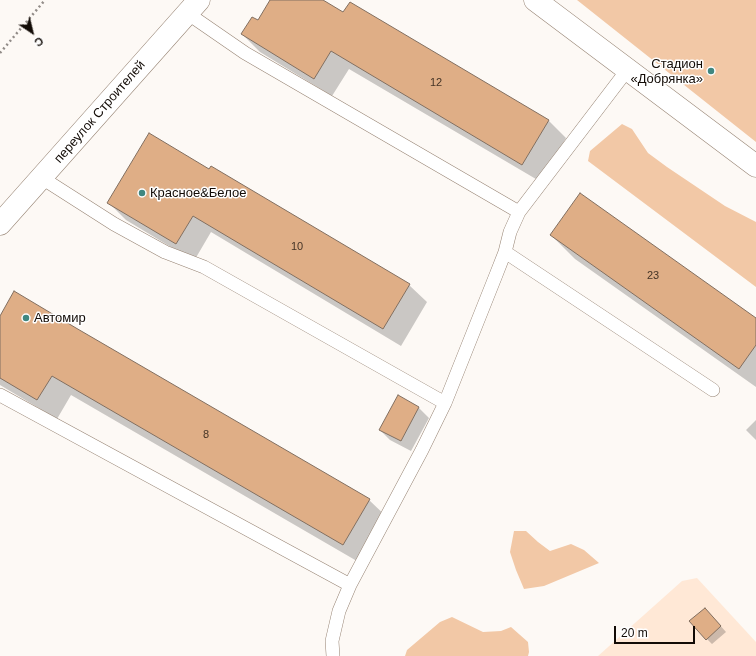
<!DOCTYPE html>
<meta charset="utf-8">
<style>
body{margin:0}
#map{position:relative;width:756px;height:656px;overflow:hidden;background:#fdf9f5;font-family:Arial,sans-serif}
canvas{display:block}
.north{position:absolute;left:12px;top:12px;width:40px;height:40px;-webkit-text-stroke:3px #fff;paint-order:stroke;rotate:145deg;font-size:11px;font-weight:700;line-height:16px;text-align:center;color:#120b06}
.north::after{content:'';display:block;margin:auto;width:14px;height:18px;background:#120b06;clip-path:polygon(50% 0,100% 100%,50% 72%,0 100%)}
.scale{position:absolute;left:614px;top:626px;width:81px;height:18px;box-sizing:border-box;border:2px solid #120b06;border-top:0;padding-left:5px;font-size:12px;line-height:14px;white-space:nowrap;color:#120b06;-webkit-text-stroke:3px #fff;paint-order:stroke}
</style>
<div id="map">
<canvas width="756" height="656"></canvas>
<div class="north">С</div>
<div class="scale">20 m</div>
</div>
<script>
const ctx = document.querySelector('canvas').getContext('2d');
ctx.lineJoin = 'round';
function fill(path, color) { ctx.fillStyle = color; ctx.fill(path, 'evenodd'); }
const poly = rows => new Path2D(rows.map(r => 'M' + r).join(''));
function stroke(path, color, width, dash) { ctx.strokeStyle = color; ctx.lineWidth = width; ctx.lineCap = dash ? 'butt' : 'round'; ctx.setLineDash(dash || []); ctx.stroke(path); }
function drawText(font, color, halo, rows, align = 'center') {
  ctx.font = font + ' Arial,sans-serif'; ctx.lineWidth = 3; ctx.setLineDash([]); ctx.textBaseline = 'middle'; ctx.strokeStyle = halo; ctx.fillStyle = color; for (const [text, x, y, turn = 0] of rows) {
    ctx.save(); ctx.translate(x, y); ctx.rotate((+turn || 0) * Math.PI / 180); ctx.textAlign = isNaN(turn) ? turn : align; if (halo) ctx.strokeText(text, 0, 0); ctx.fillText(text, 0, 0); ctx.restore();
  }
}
fill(poly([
 [697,578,756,642,756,656,598,656,682,581]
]), '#ffe8d6');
fill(poly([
 [577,0,756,0,756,142],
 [622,124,632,129,648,153,667,167,725,206,756,222,756,287,588,161,590,151],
 [514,531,526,531,538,542,550,551,571,544,584,550,599,563,544,586,524,589,516,570,510,552],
 [452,617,483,632,501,631,511,627,528,642,529,652,528,656,405,656,407,650,440,622]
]), '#f2c8a6');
fill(poly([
 [271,0,321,0,344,14,548,120,566,138,541,182,349,69,332,96,260,52,242,34,258,22],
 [209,170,409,285,427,302,401,346,211,232,194,261,126,220,109,203],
 [551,235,756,319,756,387,575,259],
 [0,317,369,500,389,519,362,564,71,395,57,419,0,385],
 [418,407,429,418,411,451,390,440,380,430],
 [756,420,756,440,746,430],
 [710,614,726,632,712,644,707,639]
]), '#0003');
const building = poly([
 [270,0,323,0,343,12,350,2,549,120,522,165,331,51,314,79,241,34,252,17,258,20,270,0],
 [149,133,209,169,211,166,410,284,383,329,193,216,176,244,107,203,149,133],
 [580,193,756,318,756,345,739,369,550,235,580,193],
 [14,291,76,328,370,499,343,545,52,376,37,400,0,378,0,316,14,291],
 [398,395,419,407,401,441,379,430,398,395],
 [705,608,721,626,706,640,689,621,705,608]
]);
fill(building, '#dfae86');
stroke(building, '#826f60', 1);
const service = poly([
 [187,13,245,53,519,212],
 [42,178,114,224,165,252,204,267,445,403],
 [505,252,713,390],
 [0,395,350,585],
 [333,656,332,641,339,611,350,585,422,450,445,403,496,275,505,252,510,232,519,212,628,69]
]);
const minor = poly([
 [535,0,756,166],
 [0,224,199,0]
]);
stroke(service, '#968373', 14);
stroke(minor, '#968373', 23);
stroke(poly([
 [0,53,45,0]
]), '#928c88', 2.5, [2, 3]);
stroke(service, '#fff', 13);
stroke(minor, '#fff', 22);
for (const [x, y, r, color] of [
 [711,71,4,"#408780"],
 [142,193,4,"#408780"],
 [26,318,4,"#408780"]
]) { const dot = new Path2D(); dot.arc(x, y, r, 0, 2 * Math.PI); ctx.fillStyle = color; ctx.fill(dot); stroke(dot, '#fff', 1.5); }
drawText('11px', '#453426', null, [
 ["12",436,83],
 ["10",297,247],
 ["23",653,276],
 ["8",206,435]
]);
drawText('13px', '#120b06', '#fff', [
 ["Стадион",703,64,"right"],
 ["«Добрянка»",703,79,"right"],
 ["Красное&Белое",150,193],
 ["Автомир",34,318]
], 'left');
drawText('13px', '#120b06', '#fff', [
 ["переулок Строителей",100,112,-49]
]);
</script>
